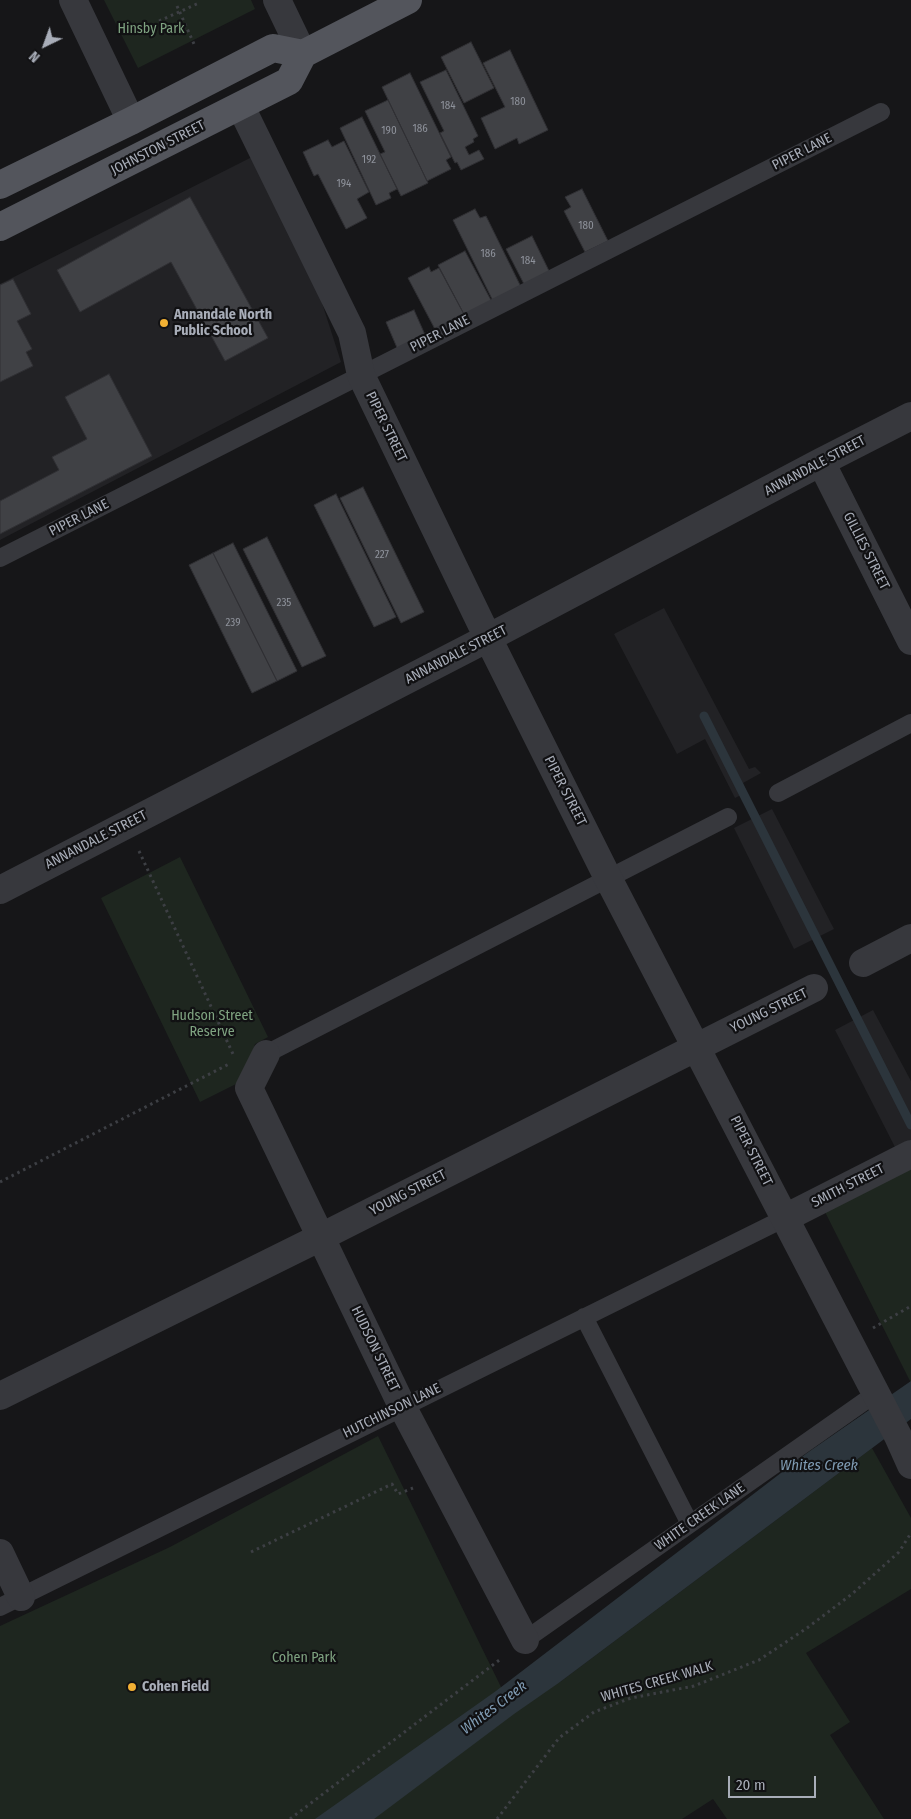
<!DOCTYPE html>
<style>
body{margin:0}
#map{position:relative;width:911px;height:1819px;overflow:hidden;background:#161618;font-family:"Fira Sans Condensed",sans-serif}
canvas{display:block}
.north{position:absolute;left:20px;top:20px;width:50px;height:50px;-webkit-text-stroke:4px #111113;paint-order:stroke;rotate:222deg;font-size:14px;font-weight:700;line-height:20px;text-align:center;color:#a8adb8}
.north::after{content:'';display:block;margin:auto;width:18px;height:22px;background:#a8adb8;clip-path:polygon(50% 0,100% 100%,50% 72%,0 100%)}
.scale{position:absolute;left:728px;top:1776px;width:88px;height:22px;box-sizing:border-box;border:2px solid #a8adb8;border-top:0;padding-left:6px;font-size:15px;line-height:18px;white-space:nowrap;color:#a8adb8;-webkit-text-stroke:4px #111113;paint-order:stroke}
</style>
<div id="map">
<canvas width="911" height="1819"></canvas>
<div class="north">N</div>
<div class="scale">20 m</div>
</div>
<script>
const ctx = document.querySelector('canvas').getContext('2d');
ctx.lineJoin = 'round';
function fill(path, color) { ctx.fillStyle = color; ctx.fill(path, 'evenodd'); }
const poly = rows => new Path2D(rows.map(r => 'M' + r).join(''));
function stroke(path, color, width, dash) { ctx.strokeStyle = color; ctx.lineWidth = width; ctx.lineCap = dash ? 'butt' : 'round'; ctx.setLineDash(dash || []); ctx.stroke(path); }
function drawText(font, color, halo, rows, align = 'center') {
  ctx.font = font + ' "Fira Sans Condensed",sans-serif'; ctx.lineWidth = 4.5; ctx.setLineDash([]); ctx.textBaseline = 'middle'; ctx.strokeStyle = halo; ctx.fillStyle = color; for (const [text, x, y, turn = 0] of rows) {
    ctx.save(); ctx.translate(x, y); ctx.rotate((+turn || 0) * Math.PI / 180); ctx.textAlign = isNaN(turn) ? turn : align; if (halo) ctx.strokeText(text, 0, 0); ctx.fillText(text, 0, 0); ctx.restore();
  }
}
fill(poly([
 [254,156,313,275,341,362,0,540,0,284],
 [664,608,749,769,755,767,761,773,743,783,747,792,735,798,705,739,677,754,614,634],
 [772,809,834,929,794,949,734,828],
 [873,1010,911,1081,911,1141,896,1149,835,1030]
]), '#222225');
fill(poly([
 [104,0,251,0,255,9,138,68],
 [180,857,268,1037,255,1044,242,1081,200,1102,101,898],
 [911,1153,911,1383,819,1200],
 [378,1436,501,1687,560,1682,872,1448,911,1518,911,1589,806,1653,850,1722,830,1735,884,1819,727,1819,713,1799,682,1819,0,1819,0,1626,170,1547]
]), '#1e261f');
fill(poly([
 [911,1381,911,1419,560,1682,514,1714,374,1819,315,1819,496,1691,807,1453]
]), '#2c353c');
stroke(poly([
 [704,716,911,1125]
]), '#2c353c', 9);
const building = poly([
 [471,42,494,88,464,103,441,57,471,42],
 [510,50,548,130,519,144,517,138,495,149,481,118,505,107,483,63,510,50],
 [446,70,478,136,473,139,474,142,465,147,469,155,479,150,484,159,461,170,457,162,455,163,440,133,444,131,420,82,446,70],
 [410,73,451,157,446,160,451,169,427,181,382,87,410,73],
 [388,100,428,183,401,196,380,154,385,152,365,111,388,100],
 [362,117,397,189,389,193,391,198,376,205,340,128,362,117],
 [328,140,332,147,344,141,369,192,357,199,367,218,346,229,318,174,314,176,303,152,328,140],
 [582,189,608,241,585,252,564,211,571,207,565,197,582,189],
 [190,197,268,338,225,361,171,262,80,312,57,270,190,197],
 [475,209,480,218,486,216,522,289,494,303,453,220,475,209],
 [532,236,550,273,525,286,506,249,532,236],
 [465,251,493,304,466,318,438,265,465,251],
 [429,267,431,272,439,268,466,318,437,333,408,278,429,267],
 [13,279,31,314,17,321,32,349,26,352,33,366,0,382,0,285,13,279],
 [414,310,426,337,398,350,386,322,414,310],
 [109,374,152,456,0,534,0,501,59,470,52,457,87,439,65,397,109,374],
 [363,487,424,612,401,623,340,498,363,487],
 [336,494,396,617,374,627,314,505,336,494],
 [267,537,326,656,302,667,243,549,267,537],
 [233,543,297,671,277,681,213,553,233,543],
 [213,553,277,681,252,693,189,565,213,553]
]);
fill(building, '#404145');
stroke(building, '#303034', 1);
stroke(poly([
 [177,6,194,44],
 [159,21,199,3],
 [139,851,233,1054],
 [0,1182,229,1064],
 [873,1328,911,1306],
 [251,1552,392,1484,398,1494,413,1488],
 [290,1819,502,1658],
 [497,1819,559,1738,594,1712,631,1698,694,1686,759,1660,807,1628,852,1594,899,1552,911,1533]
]), '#3d3f44', 3, [2.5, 4]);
stroke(poly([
 [0,558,881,112],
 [778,793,911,723],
 [266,1054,728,817],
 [584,1317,690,1524],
 [0,1607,785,1218],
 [525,1640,875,1394]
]), '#37383d', 18);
stroke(poly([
 [73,0,131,121],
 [277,0,303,54],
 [241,107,352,333,361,375,488,638,608,878,898,1436,911,1465],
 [821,462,911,641],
 [0,890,488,638,821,462,911,416],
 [863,963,911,938],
 [266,1054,249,1088,402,1406,525,1640],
 [785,1218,911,1154],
 [0,1396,321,1237,814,988],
 [0,1553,21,1597]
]), '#37383d', 28);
stroke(poly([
 [0,185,131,121,273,48,303,54],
 [0,227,289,81,303,54,408,0]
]), '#53555c', 28);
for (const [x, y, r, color] of [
 [164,323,5,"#f2b134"],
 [132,1687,5,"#f2b134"]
]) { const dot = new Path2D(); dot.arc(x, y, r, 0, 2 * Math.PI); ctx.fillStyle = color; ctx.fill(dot); stroke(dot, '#111113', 2); }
drawText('11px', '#8e929b', null, [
 ["180",518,102],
 ["184",448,106],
 ["186",420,129],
 ["190",389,131],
 ["192",369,160],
 ["194",344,184],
 ["180",586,226],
 ["186",488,254],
 ["184",528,261],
 ["227",382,555],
 ["235",284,603],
 ["239",233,623]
]);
drawText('14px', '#7fa381', '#111113', [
 ["Hinsby Park",151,29],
 ["Hudson Street",212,1016],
 ["Reserve",212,1032],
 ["Cohen Park",304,1658]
]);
drawText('14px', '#a8adb8', '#111113', [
 ["JOHNSTON STREET",158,148,-27],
 ["PIPER LANE",802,152,-27],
 ["PIPER LANE",440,334,-27],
 ["PIPER STREET",386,427,64],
 ["ANNANDALE STREET",815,466,-28],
 ["PIPER LANE",79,518,-27],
 ["GILLIES STREET",866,551,63],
 ["ANNANDALE STREET",456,655,-27],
 ["PIPER STREET",565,791,63],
 ["ANNANDALE STREET",96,840,-27],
 ["YOUNG STREET",769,1011,-26],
 ["PIPER STREET",751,1151,63],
 ["SMITH STREET",848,1186,-27],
 ["YOUNG STREET",408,1193,-27],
 ["HUDSON STREET",375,1349,64],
 ["HUTCHINSON LANE",392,1411,-26],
 ["WHITE CREEK LANE",700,1517,-35],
 ["WHITES CREEK WALK",657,1682,-16]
]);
drawText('bold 14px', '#a8adb8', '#111113', [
 ["Annandale North",174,315],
 ["Public School",174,331],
 ["Cohen Field",142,1687]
], 'left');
drawText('italic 15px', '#7f9bb3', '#111113', [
 ["Whites Creek",819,1466],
 ["Whites Creek",494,1708,-37]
]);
</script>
